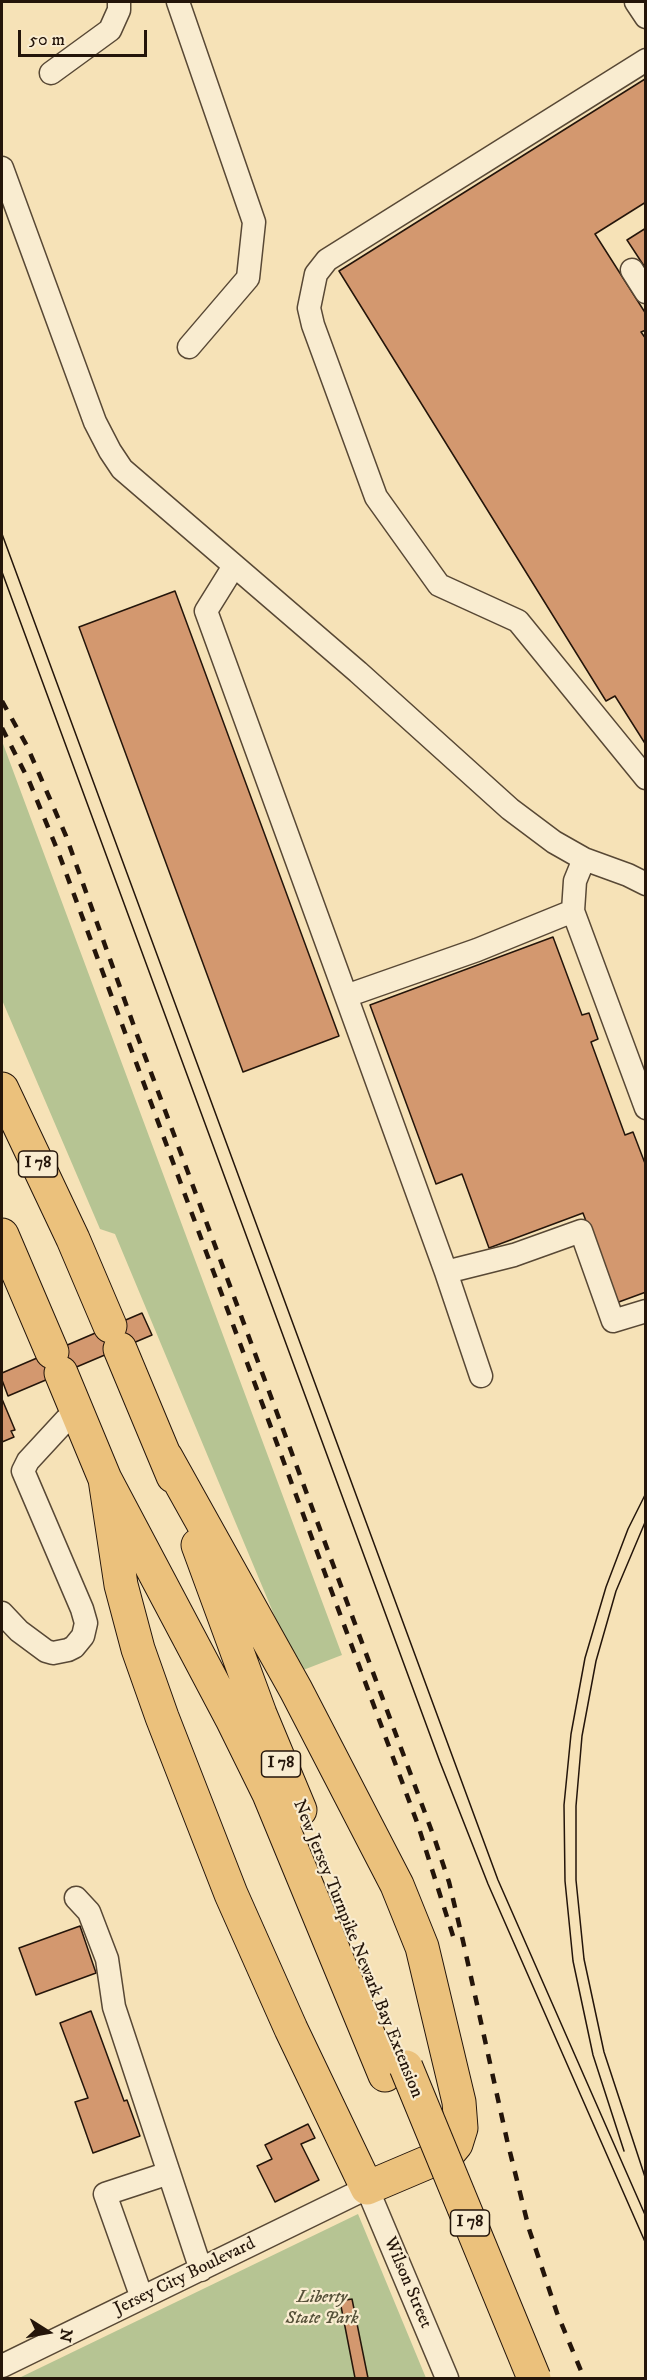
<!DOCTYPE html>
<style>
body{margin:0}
#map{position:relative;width:647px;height:2380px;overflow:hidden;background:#f6e2b7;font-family:"IM FELL DW Pica",serif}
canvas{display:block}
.frame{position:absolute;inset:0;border:3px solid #24150a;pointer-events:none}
.north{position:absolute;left:18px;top:2302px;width:60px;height:60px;-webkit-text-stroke:4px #f9ecd0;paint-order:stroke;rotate:101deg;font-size:16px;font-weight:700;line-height:24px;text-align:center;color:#24150a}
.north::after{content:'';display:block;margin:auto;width:21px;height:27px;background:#24150a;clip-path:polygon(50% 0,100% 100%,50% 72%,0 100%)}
.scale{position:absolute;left:18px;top:30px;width:129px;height:27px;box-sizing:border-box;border:3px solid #24150a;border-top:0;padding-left:8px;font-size:18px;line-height:21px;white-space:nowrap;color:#24150a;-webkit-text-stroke:4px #f9ecd0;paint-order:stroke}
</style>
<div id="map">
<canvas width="647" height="2380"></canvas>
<div class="frame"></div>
<div class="north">N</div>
<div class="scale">50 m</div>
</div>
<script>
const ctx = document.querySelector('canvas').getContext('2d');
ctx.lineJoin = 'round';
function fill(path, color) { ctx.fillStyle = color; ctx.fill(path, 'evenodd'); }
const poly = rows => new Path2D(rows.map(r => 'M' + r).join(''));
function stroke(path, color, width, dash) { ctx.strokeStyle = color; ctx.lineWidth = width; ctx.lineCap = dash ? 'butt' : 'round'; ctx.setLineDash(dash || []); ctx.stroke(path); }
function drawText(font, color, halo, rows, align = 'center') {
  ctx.font = font + ' "IM FELL DW Pica",serif'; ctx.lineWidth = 4.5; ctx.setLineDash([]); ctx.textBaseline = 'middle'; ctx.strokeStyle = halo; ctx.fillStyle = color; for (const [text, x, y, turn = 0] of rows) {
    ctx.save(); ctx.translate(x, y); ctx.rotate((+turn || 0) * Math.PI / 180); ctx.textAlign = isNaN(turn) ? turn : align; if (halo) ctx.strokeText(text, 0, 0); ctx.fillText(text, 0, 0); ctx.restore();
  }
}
fill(poly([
 [2,741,342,1655,298,1672,115,1234,100,1229,2,1000],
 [358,2214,426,2378,19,2378]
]), '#b6c493');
const building = poly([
 [645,79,646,202,595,234,646,314,646,330,641,332,646,339,646,745,615,696,606,701,339,271,645,79],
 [646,228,646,269,627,240,646,228],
 [175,591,339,1036,243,1072,79,627,175,591],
 [553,937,582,1015,589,1013,598,1039,591,1042,625,1135,633,1132,646,1166,646,1292,616,1303,583,1213,489,1248,462,1174,436,1184,370,1005,553,937],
 [142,1313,152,1335,8,1396,2,1380,2,1373,142,1313],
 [2,1399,15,1430,11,1431,14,1437,2,1442,2,1399],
 [80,1926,96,1973,36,1995,19,1948,80,1926],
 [91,2011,124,2101,127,2100,140,2136,93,2153,75,2102,88,2098,60,2023,91,2011],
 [308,2124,315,2138,301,2144,319,2180,275,2202,257,2166,272,2159,265,2145,308,2124],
 [352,2299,368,2378,355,2378,340,2301,352,2299]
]);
fill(building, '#d3986f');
stroke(building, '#24150a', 1.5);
const minor = poly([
 [178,2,254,222,248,278,189,347],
 [636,2,646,17],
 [646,60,327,260,316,274,309,308,313,325,376,497,439,585,518,621,646,778],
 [51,73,110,30,119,10,119,2],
 [2,168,95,422,110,451,122,469,358,672,510,809,554,842,584,859,575,881,573,911,646,1108],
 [632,270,646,292],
 [234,566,206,611,346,996],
 [584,859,628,875,646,884],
 [573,911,477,950,346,996,446,1272,514,1255,581,1231,613,1321,646,1311],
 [446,1272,481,1376],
 [2,1613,19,1631,46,1651,53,1653,68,1650,74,1647,83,1636,86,1623,82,1609,23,1471,28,1461,76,1409],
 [76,1898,89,1912,107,1959,114,2007,201,2270],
 [142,2298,105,2194,169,2173],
 [2,2366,367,2188,447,2378]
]);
const highway = poly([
 [2,1089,73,1239,110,1326],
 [2,1235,52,1352],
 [120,1349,173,1476],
 [61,1373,105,1479,232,1719,269,1794,385,2075],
 [105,1479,121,1585,138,1649,162,1717,231,1894,291,2029,367,2188,440,2157,451,2150,456,2144,461,2128,459,2102,422,1947,397,1885,296,1690,166,1457],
 [198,1545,260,1714,300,1810]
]);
stroke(minor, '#584835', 25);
stroke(highway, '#24150a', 35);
stroke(minor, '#f9ecd0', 22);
stroke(highway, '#ebc17c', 33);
stroke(poly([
 [2,534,498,1880,646,2217],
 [2,572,440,1762,488,1884,646,2244],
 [646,1520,616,1591,596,1661,582,1736,576,1806,576,1880,584,1959,604,2052,646,2180],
 [624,2151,593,2055,573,1961,565,1881,564,1805,571,1734,585,1658,606,1587,628,1529,646,1493]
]), '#24150a', 1.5);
stroke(poly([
 [2,701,27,746,66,836,136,1032,435,1840,449,1882,463,1941,507,2140,529,2229,557,2313,584,2378],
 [2,728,29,781,59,854,418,1825,454,1939]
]), '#24150a', 4.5, [10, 10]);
const highwayBridge = poly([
 [406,2067,534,2378]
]);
stroke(highwayBridge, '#24150a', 35, []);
stroke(highwayBridge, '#ebc17c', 33);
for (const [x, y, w] of [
 [38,1164,39],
 [281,1764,39],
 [470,2223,39]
]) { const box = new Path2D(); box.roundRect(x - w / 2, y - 13, w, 26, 4.5); ctx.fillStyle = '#f9ecd0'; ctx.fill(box); stroke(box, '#24150a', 1.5); }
drawText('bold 16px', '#24150a', null, [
 ["I 78",38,1164],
 ["I 78",281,1764],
 ["I 78",470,2223]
]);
drawText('18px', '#24150a', '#f9ecd0', [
 ["New Jersey Turnpike Newark Bay Extension",357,1949,68],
 ["Jersey City Boulevard",185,2277,-26],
 ["Wilson Street",407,2283,67]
]);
drawText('italic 18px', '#57523a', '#f9ecd0', [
 ["Liberty",322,2298],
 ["State Park",322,2319]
]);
</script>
